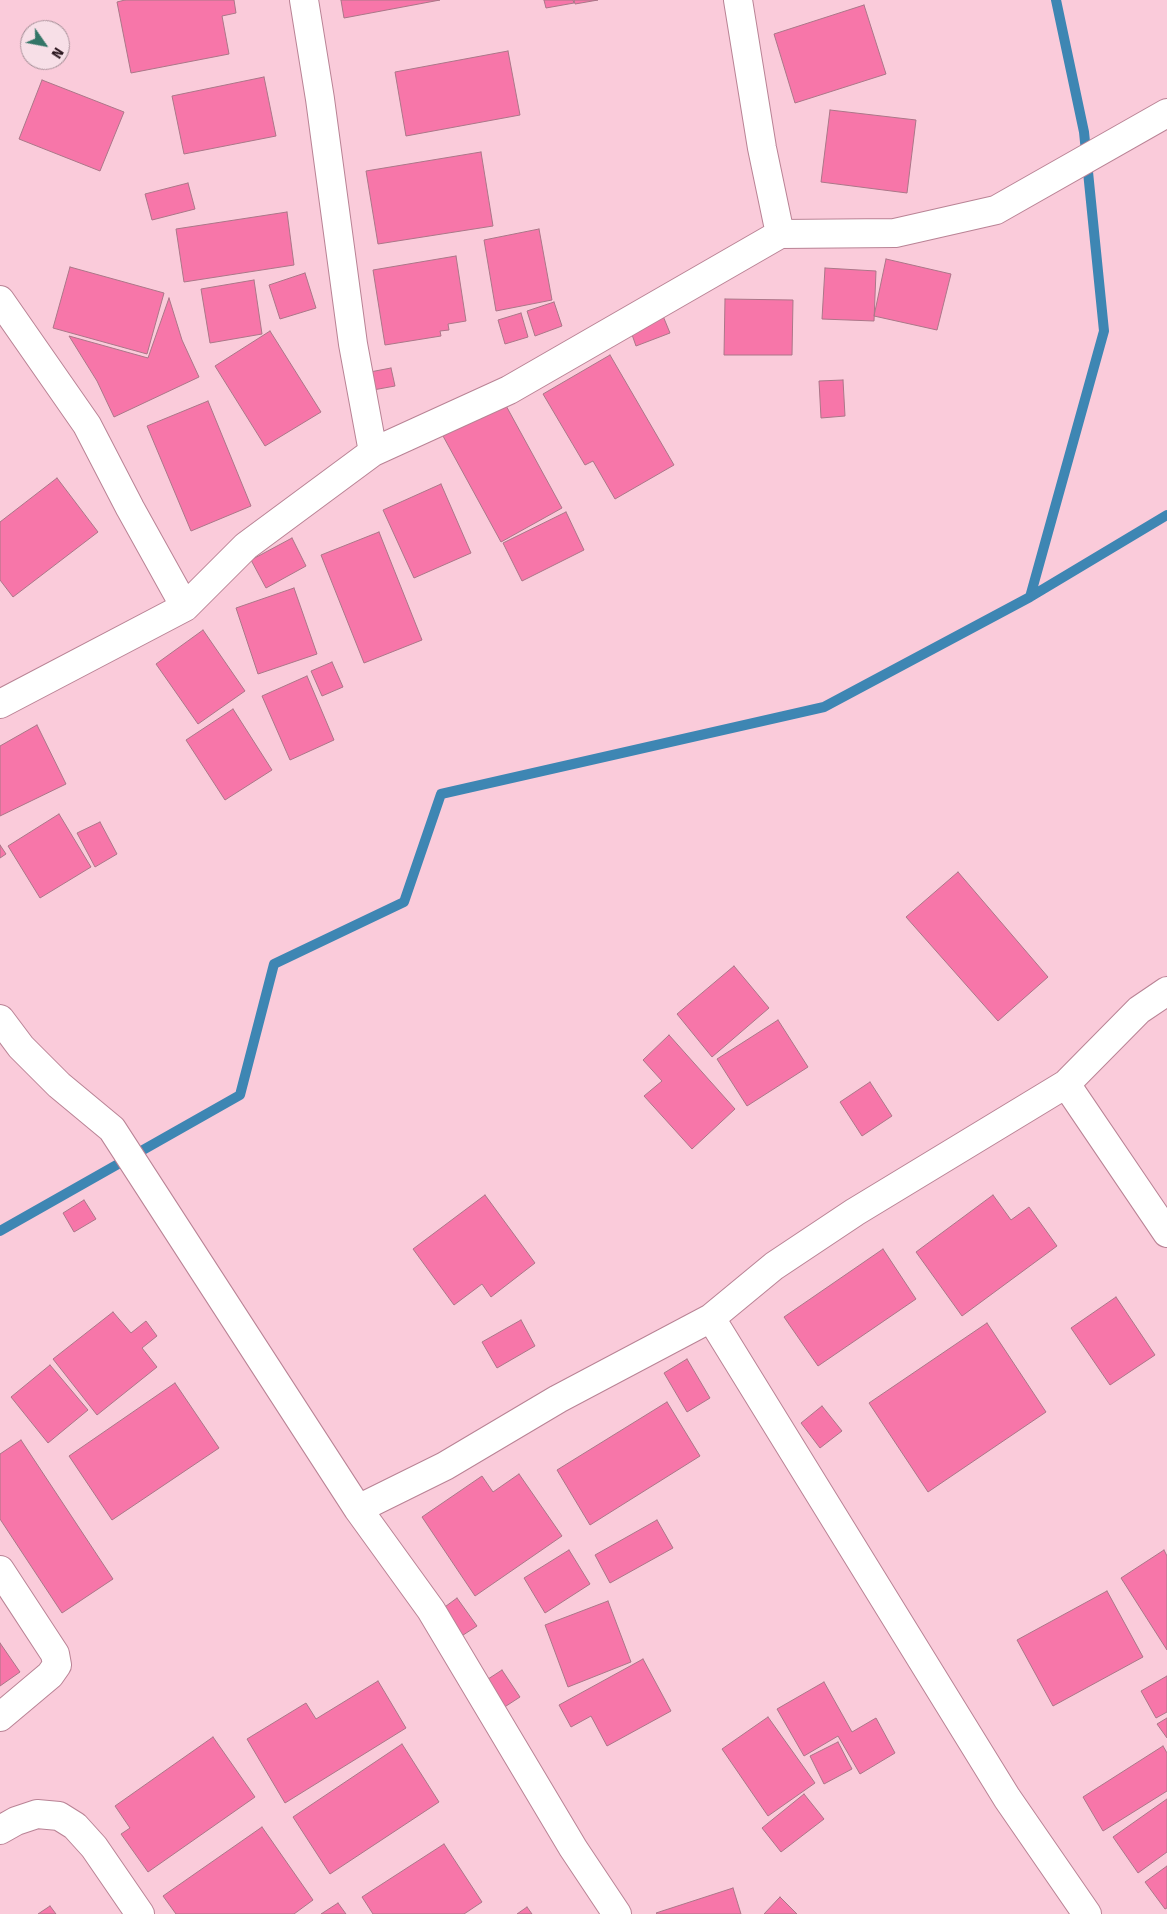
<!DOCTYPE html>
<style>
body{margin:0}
#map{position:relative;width:1167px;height:1914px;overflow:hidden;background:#facbda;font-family:"Fira Sans",sans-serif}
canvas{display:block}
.north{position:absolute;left:20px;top:20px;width:50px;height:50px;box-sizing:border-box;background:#f7dfe7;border:1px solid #a38d95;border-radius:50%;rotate:123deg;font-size:14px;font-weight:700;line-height:20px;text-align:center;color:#26121a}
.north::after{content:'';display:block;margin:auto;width:18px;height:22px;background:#337567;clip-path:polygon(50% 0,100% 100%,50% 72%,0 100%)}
</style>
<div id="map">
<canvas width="1167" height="1914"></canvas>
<div class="north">N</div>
</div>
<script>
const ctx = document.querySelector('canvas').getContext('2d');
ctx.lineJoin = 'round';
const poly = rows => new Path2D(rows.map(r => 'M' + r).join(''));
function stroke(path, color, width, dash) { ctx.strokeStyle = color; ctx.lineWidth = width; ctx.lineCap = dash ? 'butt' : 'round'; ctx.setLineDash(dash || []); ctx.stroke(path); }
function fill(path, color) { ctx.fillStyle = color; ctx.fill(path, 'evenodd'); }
stroke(poly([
 [1030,597,1104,331,1084,132,1056,0],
 [0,1231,240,1095,274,964,404,902,441,794,824,707,1030,597,1167,515]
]), '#3e86b3', 10);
const building = poly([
 [125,0,234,0,236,13,222,16,229,54,131,73,117,2,125,0],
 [341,0,440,0,344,18,341,0],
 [544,0,573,0,574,3,546,8,544,0],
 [574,0,598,0,575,4,574,0],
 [864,5,886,74,795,103,774,34,864,5],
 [508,51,520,115,406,136,395,72,508,51],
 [264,77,276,136,184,154,172,96,264,77],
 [42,80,124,112,100,171,19,139,42,80],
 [830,110,916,120,907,193,821,182,830,110],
 [481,152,493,226,378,244,366,171,481,152],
 [188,183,195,209,152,220,145,194,188,183],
 [287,212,294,265,184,282,176,229,287,212],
 [539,229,552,300,496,311,484,240,539,229],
 [456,256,466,321,448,324,449,330,440,331,441,336,385,345,373,270,456,256],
 [886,259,951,274,937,330,874,316,886,259],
 [70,267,164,293,147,354,53,328,70,267],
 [825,268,876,271,874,321,822,319,825,268],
 [305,273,316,308,280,319,269,285,305,273],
 [254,280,262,334,210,343,201,289,254,280],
 [169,298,182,340,199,377,114,417,97,381,69,336,148,358,169,298],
 [725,299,793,300,792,355,724,355,725,299],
 [554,302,562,326,535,336,527,311,554,302],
 [521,313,528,337,505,344,498,320,521,313],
 [663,316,670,333,636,346,630,329,663,316],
 [270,331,321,412,265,446,215,366,270,331],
 [610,355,674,465,615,499,593,461,585,465,543,394,610,355],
 [391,368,395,386,373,390,370,372,391,368],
 [843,380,845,416,821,418,819,381,843,380],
 [208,401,251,506,191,531,147,426,208,401],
 [504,402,562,508,501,542,443,436,504,402],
 [57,478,98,532,13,597,0,580,0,522,57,478],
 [441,484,471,553,414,578,383,510,441,484],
 [566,512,584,550,522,581,503,543,566,512],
 [379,532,422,640,364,663,321,555,379,532],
 [292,538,306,566,266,588,251,560,292,538],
 [294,588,317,654,258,674,236,608,294,588],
 [203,630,245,691,198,724,156,664,203,630],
 [332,662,343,687,322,696,311,671,332,662],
 [307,676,334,740,290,760,262,696,307,676],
 [233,709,272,770,225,800,186,740,233,709],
 [37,725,66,784,0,816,0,746,37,725],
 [59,814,91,867,40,898,8,846,59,814],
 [100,822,117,854,95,867,77,833,100,822],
 [0,845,6,854,0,858,0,845],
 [958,872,1048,977,998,1021,906,917,958,872],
 [734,966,769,1008,712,1057,677,1014,734,966],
 [778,1020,808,1067,747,1106,717,1059,778,1020],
 [669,1035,735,1109,692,1149,644,1096,662,1081,643,1060,669,1035],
 [870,1082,892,1116,862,1136,840,1102,870,1082],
 [485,1195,535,1263,491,1297,482,1284,454,1305,413,1249,485,1195],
 [993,1195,1011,1220,1029,1207,1057,1246,962,1316,916,1252,993,1195],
 [84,1200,96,1219,74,1232,63,1213,84,1200],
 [883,1249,916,1299,818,1366,784,1317,883,1249],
 [1116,1297,1155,1355,1110,1385,1071,1328,1116,1297],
 [113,1312,131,1333,146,1321,157,1336,142,1348,157,1367,97,1415,53,1359,113,1312],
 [521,1320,535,1346,497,1368,482,1342,521,1320],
 [987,1323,1046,1412,928,1492,869,1403,987,1323],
 [687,1359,710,1398,687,1412,664,1373,687,1359],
 [50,1365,88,1410,48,1443,11,1397,50,1365],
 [175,1383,219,1448,112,1520,69,1456,175,1383],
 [667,1402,700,1456,590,1525,557,1470,667,1402],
 [822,1406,842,1431,820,1448,801,1423,822,1406],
 [21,1440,113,1579,62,1613,0,1519,0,1454,21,1440],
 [519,1474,562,1536,475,1596,422,1517,482,1476,493,1492,519,1474],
 [657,1520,673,1548,610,1583,595,1555,657,1520],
 [569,1550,590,1584,545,1613,524,1578,569,1550],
 [1164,1550,1167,1556,1167,1650,1121,1578,1164,1550],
 [1107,1591,1143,1657,1053,1706,1017,1640,1107,1591],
 [457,1598,477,1626,457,1639,438,1612,457,1598],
 [608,1601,631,1662,568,1687,545,1625,608,1601],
 [0,1643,20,1672,0,1686,0,1643],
 [643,1659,671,1711,607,1746,591,1716,571,1727,559,1705,643,1659],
 [502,1670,520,1697,503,1708,485,1681,502,1670],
 [1167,1676,1167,1712,1156,1718,1141,1691,1167,1676],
 [378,1681,406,1728,285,1803,247,1739,306,1703,316,1719,378,1681],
 [824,1682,852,1732,876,1718,895,1753,860,1774,838,1736,804,1756,777,1709,824,1682],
 [768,1717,815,1783,768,1816,722,1749,768,1717],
 [1167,1718,1167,1738,1157,1724,1167,1718],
 [213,1737,255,1797,148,1872,121,1834,130,1828,115,1806,213,1737],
 [838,1742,852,1769,824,1784,810,1756,838,1742],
 [402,1744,439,1802,330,1874,293,1817,402,1744],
 [1163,1746,1167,1753,1167,1791,1103,1831,1083,1797,1163,1746],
 [804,1794,824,1819,781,1852,762,1828,804,1794],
 [1167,1799,1167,1852,1138,1873,1113,1837,1167,1799],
 [262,1827,313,1900,294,1914,176,1914,163,1896,262,1827],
 [444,1844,482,1902,464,1914,373,1914,362,1897,444,1844],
 [1167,1866,1167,1908,1165,1909,1145,1882,1167,1866],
 [733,1888,741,1914,657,1914,656,1913,733,1888],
 [780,1897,797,1914,764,1914,780,1897],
 [338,1903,346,1914,321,1914,338,1903],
 [50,1906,56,1914,38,1914,50,1906],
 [527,1907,532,1914,517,1914,527,1907]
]);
fill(building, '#f776a9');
stroke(building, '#ab7688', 1);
const minor = poly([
 [304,0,320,99,353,344,373,452],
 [738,0,762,148,780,234],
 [0,300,87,425,130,508,185,607],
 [0,704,185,607,246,546,373,452,509,390,780,234,895,233,996,210,1167,113],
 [0,1019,21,1047,59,1085,112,1129,358,1509,431,1610,573,1848,617,1914],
 [1066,1084,1167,1233],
 [711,1318,1007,1798,1087,1914],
 [358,1509,445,1466,558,1399,711,1318,774,1266,855,1212,1066,1084,1139,1010,1167,991],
 [0,1570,55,1654,57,1665,50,1675,0,1717],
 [0,1830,16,1821,37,1814,59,1816,75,1826,94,1847,140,1914]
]);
stroke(minor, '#b98395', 30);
stroke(minor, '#fff', 28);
</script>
